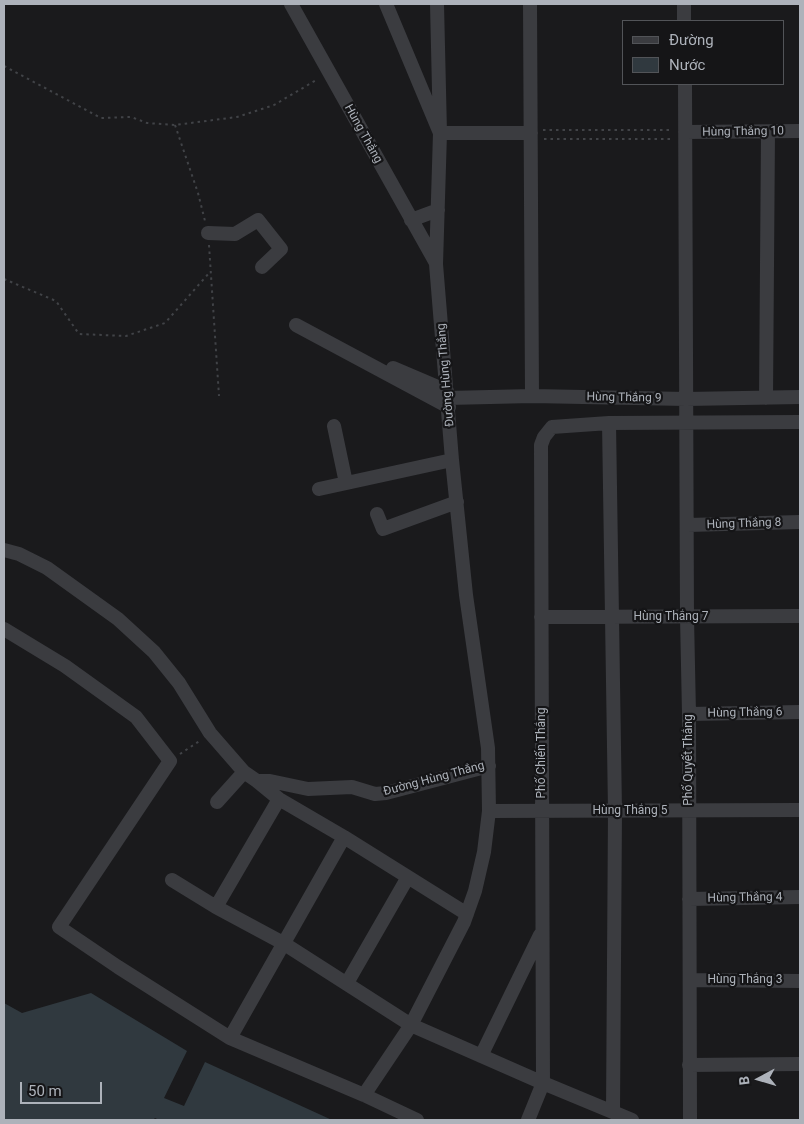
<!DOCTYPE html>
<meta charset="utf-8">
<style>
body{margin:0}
#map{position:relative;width:804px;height:1124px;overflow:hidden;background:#1a1a1c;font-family:Roboto,sans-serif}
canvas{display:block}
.frame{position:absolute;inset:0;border:5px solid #adb2ba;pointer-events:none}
.legend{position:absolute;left:622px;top:20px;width:162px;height:65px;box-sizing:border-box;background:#151517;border:1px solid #525458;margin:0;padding:6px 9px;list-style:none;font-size:15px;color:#adb2ba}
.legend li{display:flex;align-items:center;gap:10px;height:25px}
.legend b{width:25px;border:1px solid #525458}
.north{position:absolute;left:734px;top:1054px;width:50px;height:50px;-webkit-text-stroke:4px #151517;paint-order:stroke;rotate:264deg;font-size:14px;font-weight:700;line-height:20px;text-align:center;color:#adb2ba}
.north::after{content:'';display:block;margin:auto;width:18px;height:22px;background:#adb2ba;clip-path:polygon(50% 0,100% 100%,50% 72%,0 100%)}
.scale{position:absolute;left:20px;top:1082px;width:82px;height:22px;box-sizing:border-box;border:2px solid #adb2ba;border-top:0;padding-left:6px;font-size:15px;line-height:18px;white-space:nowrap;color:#adb2ba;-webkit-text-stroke:4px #151517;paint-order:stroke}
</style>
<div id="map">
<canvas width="804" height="1124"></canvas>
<div class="frame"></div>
<ul class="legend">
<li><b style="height:6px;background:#3b3c40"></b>Đường</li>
<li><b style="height:14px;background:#30393f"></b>Nước</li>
</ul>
<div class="north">B</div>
<div class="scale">50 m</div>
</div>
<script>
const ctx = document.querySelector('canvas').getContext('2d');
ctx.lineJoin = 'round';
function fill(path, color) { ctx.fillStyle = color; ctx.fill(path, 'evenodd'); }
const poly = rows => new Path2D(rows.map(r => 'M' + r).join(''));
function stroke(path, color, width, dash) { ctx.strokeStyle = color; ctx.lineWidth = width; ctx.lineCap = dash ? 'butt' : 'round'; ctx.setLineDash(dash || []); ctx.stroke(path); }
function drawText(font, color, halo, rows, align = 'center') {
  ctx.font = font + ' Roboto,sans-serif'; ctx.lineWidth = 4.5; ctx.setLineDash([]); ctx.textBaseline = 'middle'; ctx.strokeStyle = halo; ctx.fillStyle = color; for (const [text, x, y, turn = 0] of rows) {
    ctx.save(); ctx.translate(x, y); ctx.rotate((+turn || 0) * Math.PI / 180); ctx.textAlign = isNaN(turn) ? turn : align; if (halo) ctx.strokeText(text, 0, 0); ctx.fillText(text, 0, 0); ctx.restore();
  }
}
fill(poly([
 [91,993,187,1051,164,1098,184,1106,205,1062,332,1120,159,1120,155,1118,153,1120,4,1120,4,1003,22,1013]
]), '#30393f');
stroke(poly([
 [4,66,101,118,131,117,147,123,175,125,237,117,274,105,318,79],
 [175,125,198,193,205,221],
 [543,130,673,130],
 [544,139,670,139,673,137],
 [209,245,219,396],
 [4,279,56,301,79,334,126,336,165,323,210,272],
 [180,754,201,740]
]), '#414347', 2, [2.5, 4]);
stroke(poly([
 [291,4,436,263],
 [386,4,440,133,531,133],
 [530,4,532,396],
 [684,4,684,21],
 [685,84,687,617,689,714,690,1120],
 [685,132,800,131],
 [411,220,438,210],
 [208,233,235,234,258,220,281,249,262,267],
 [296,325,449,407],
 [393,368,447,391],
 [448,398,532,396,686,399,800,397],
 [766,398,768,132],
 [609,423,615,811,613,1111],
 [334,426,346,483],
 [319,489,452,460],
 [377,514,383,529,457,502],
 [688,525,800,522],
 [4,550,19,554,47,568,118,619,154,652,179,683,210,733,244,772,257,781,270,781,308,789,352,787,375,794,386,793,489,766],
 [541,617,800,616],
 [4,629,65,666,136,717,170,761,59,927,118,967,230,1038,364,1095,417,1120],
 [689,714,800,712],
 [257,781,279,799,344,837,467,914],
 [217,802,244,772],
 [489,811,800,810],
 [172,880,216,907,283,943,411,1025,543,1083,632,1120],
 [689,899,800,897],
 [216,907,279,799],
 [690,980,800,981],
 [347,983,408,877],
 [230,1038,344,837],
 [481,1056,540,935],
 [689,1065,800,1064],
 [364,1095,411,1025,464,922,475,891,484,852,489,811,488,748,466,595,452,460,436,264,440,133,437,4],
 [528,1120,543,1083,541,445,544,437,552,427,609,423,800,422]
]), '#3b3c40', 14);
drawText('12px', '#adb2ba', '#151517', [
 ["Hùng Thắng 10",743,132,-1],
 ["Hùng Thắng",363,134,61],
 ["Đường Hùng Thắng",446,375,-95],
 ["Hùng Thắng 9",624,398,1],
 ["Hùng Thắng 8",744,524,-2],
 ["Hùng Thắng 7",671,617],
 ["Hùng Thắng 6",745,713,-1],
 ["Phố Chiến Thắng",542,753,-90],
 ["Phố Quyết Thắng",689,760,-90],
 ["Đường Hùng Thắng",434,779,-15],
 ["Hùng Thắng 5",630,811],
 ["Hùng Thắng 4",745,898,-1],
 ["Hùng Thắng 3",745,980]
]);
</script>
